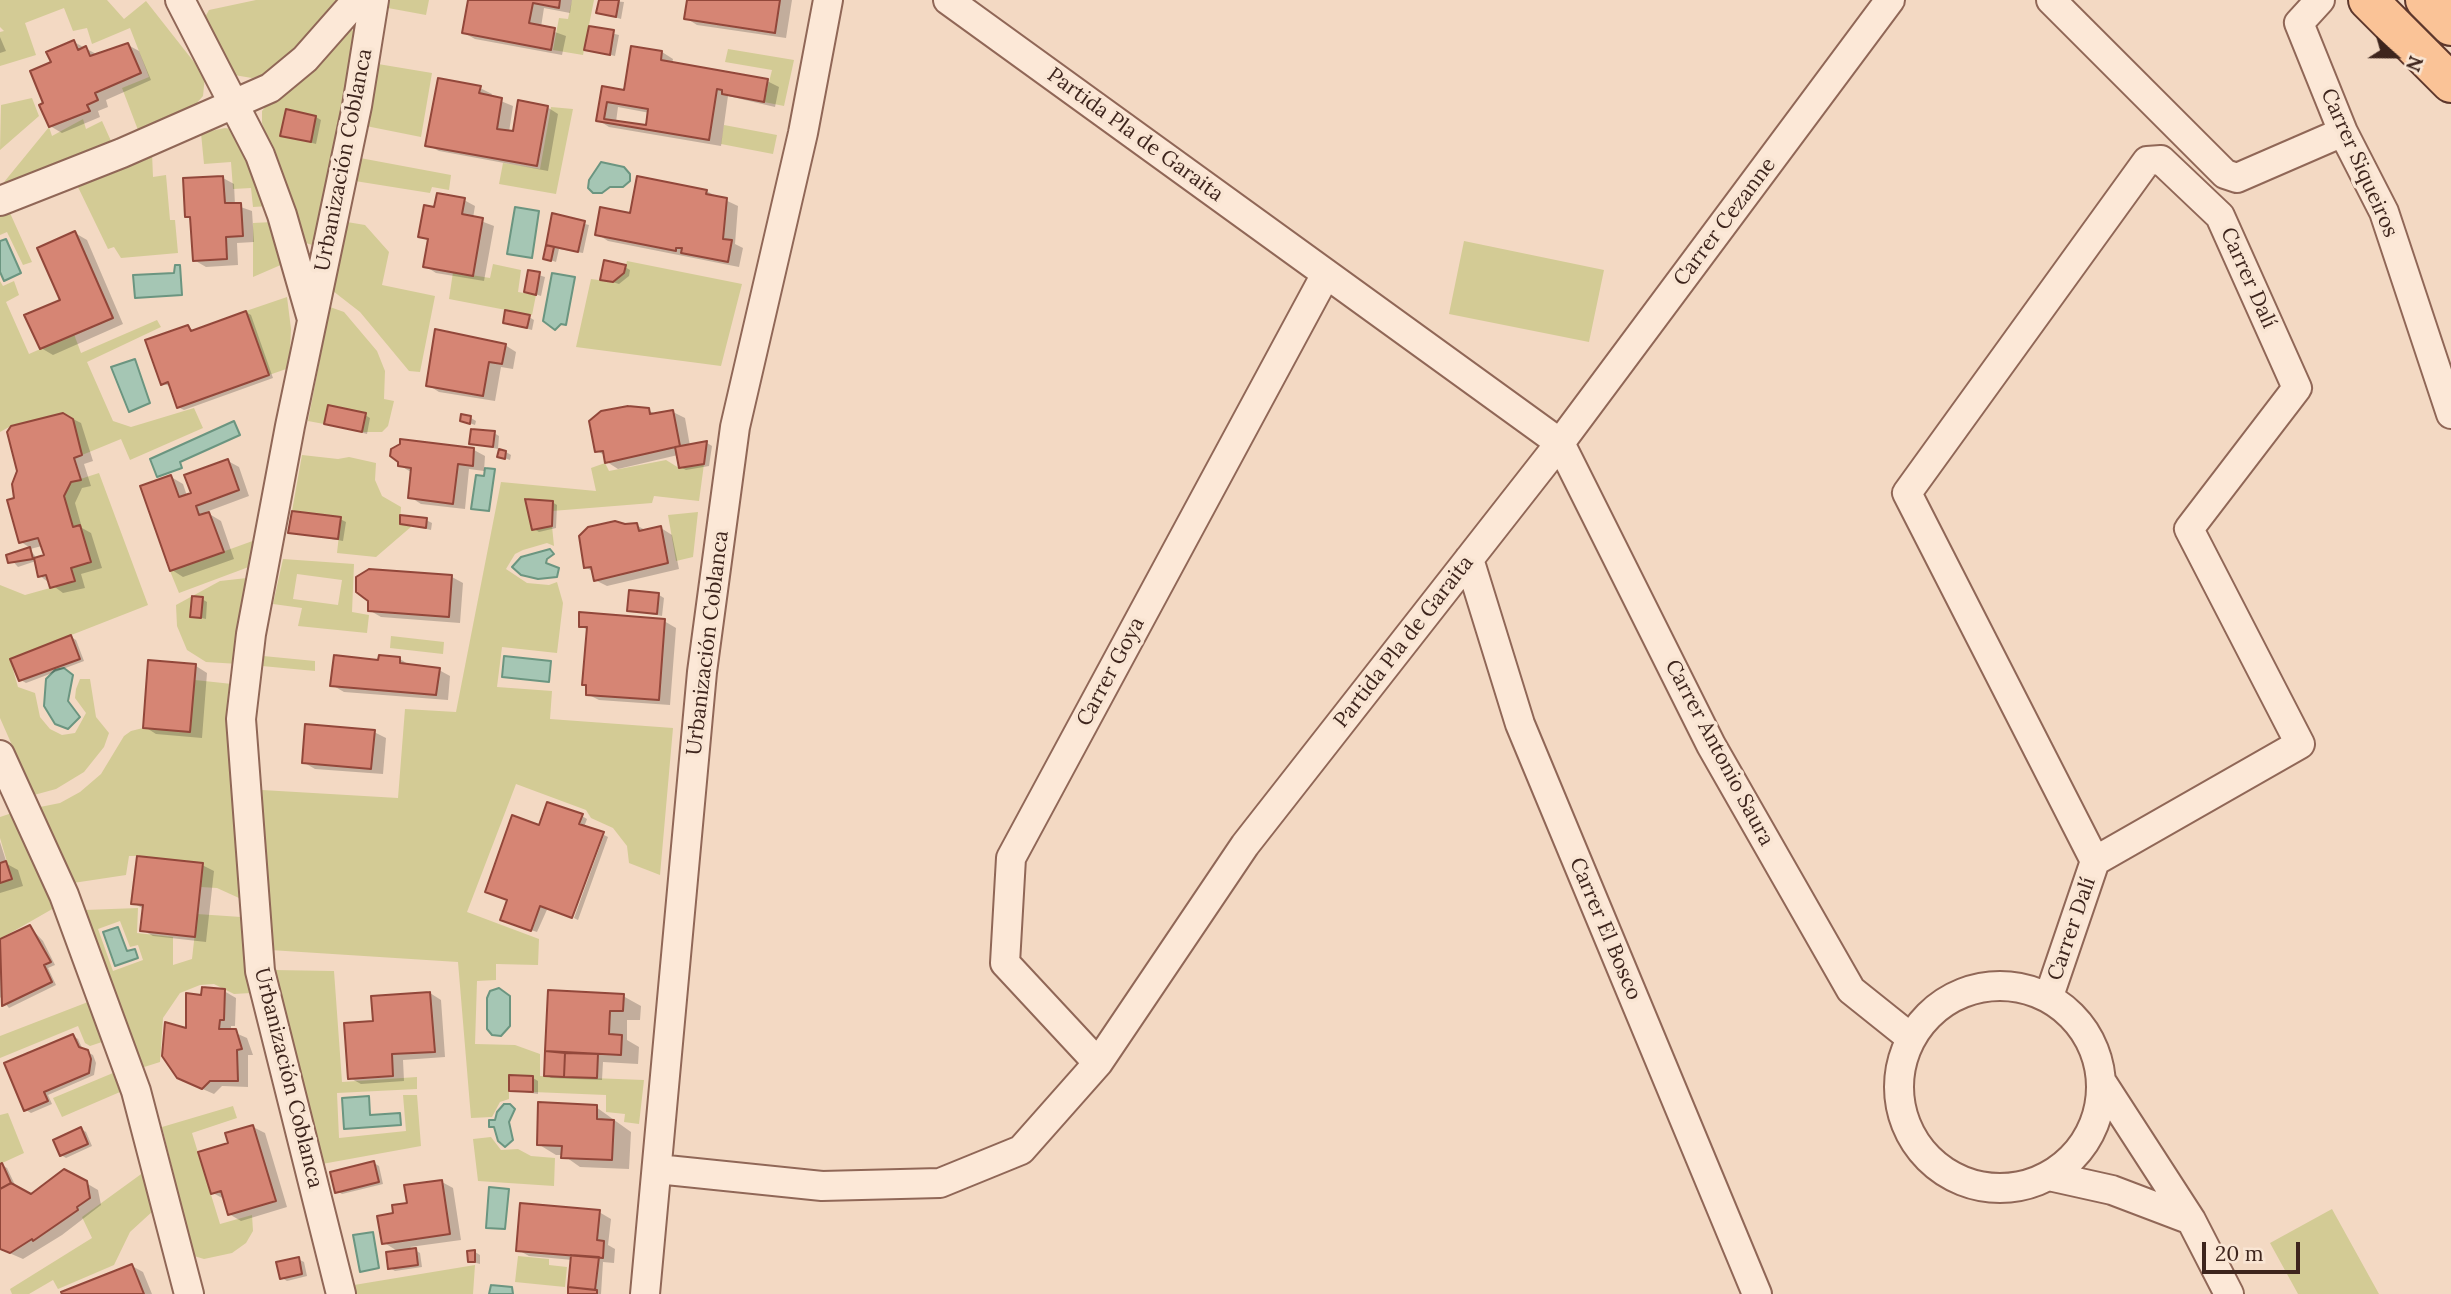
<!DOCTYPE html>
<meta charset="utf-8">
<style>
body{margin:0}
#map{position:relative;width:2451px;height:1294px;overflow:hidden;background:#f3d9c3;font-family:Lora,serif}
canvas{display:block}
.north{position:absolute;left:2360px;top:21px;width:70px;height:70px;-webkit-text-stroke:5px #f9e5d3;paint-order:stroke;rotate:111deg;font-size:19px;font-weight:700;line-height:28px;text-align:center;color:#3e251d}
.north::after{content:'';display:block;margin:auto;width:24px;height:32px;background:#3e251d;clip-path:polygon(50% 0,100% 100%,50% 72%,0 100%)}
.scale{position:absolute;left:2202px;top:1242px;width:98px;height:32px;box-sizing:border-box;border:4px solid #3e251d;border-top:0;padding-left:9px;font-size:21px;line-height:24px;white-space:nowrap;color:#3e251d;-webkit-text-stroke:5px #f9e5d3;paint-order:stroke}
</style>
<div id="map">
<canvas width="2451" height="1294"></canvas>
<div class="north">N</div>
<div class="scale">20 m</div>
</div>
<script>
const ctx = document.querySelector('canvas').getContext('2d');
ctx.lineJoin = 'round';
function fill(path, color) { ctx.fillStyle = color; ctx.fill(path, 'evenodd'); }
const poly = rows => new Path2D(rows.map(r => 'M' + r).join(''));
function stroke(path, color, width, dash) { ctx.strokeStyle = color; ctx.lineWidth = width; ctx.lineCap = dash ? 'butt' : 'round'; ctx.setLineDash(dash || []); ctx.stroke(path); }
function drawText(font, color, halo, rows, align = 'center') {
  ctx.font = font + ' Lora,serif'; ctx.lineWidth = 7; ctx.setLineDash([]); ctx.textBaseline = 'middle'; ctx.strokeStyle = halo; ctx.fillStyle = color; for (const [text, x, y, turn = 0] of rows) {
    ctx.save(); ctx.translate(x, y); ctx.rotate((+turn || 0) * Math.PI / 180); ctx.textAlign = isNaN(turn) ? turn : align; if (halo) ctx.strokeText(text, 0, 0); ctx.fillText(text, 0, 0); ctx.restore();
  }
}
fill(poly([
 [0,0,107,0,124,19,146,1,205,76,203,96,195,105,138,130,122,88,149,77,130,28,92,44,87,28,73,31,64,8,25,23,36,55,0,66,0,32,4,31,0,27],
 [256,0,336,0,332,14,350,27,358,38,317,238,312,245,306,243,262,123,262,111,274,96,275,71,252,78,234,75,204,19,209,10],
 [390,0,429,0,426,15,388,8],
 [572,0,594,0,583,55,553,50,559,18,568,19],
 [728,49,794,60,784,106,764,102,772,70,725,62],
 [378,64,432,73,421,137,366,126],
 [32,98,39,116,0,150,1,105],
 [551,107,573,109,556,194,499,184,503,163,540,169],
 [83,119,86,129,102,121,111,141,0,187,49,127,52,136],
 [724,125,777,135,773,154,721,144],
 [225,128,232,129,269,206,253,207,251,188,233,189,231,162,204,164,201,133],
 [152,153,153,177,166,175,170,220,175,220,178,253,121,258,114,247,108,249,77,185],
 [360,158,451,175,449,190,432,187,430,193,355,181],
 [10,213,32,262,23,265,7,232,0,235,0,217],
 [273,222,283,264,253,277,253,223],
 [347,222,365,225,389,252,382,285,435,296,420,372,409,371,360,312,333,291],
 [1464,241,1604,270,1589,342,1449,314],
 [627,261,742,284,721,366,576,347,591,279,613,282,624,273],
 [493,264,521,270,518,292,536,295,532,315,449,299,453,272,490,278],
 [0,281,3,286,14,281,19,295,6,302,29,354,74,334,81,353,157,320,161,327,87,362,113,421,131,427,194,408,203,428,130,460,121,439,82,455,73,419,63,413,11,426,0,432],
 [287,297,291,329,289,368,269,375,246,311],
 [330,307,344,312,377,351,385,371,384,399,394,401,388,426,382,432,362,432,366,413,329,405,324,424,308,421],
 [302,455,338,459,349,457,376,463,375,480,382,496,401,507,400,524,412,526,376,557,337,553,341,517,292,511],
 [666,460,679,468,704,464,699,501,654,496,652,503,552,511,552,501,526,499,532,530,552,526,554,546,547,543,523,550,515,554,506,569,527,583,549,585,557,582,563,603,557,653,502,647,497,687,552,691,550,719,673,728,660,875,629,863,627,846,613,828,591,818,586,810,516,784,467,912,539,939,538,965,496,964,496,980,477,981,475,1044,515,1045,540,1054,540,1076,644,1080,639,1124,624,1122,625,1114,606,1112,606,1095,533,1092,533,1076,509,1075,509,1099,500,1102,492,1117,471,1118,458,962,270,950,262,790,398,798,405,709,456,712,501,482,596,491,591,468,605,463,609,471],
 [99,473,148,605,10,659,18,687,35,693,40,717,50,729,62,735,75,733,86,713,75,698,76,689,80,679,90,679,96,717,109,733,104,747,84,772,56,789,34,795,0,718,0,585,25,595,75,581,71,568,91,561,80,525,73,527,64,496,71,482],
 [698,512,693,557,676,561,668,515],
 [258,539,254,565,179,593,170,571],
 [283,559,354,564,352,612,369,615,367,633,298,626,302,608,273,604],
 [297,574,342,580,338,605,293,599],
 [247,578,239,664,206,662,187,650,177,626,176,605,220,581],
 [391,636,444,642,443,654,390,648],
 [263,656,315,661,315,671,262,666],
 [195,680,232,684,228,746,239,898,217,888,200,887,203,863,137,856,129,856,126,875,73,883,40,807,60,803,80,792,101,774,124,736,131,731,143,728,190,732],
 [12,813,54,908,0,939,0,883,12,879,0,838,0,817],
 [138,908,137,933,173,937,173,965,192,959,197,914,241,917,251,993,234,994,214,984,200,985,180,993,163,1018,160,1062,141,1068,85,910],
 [120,921,130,947,138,945,143,960,113,971,98,929],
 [273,970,334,971,342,1082,417,1077,417,1089,337,1093,339,1138,406,1131,403,1095,417,1095,421,1146,322,1164],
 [88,1002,102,1042,90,1046,85,1043,78,1026,0,1058,0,1036],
 [113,1073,120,1092,62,1117,53,1098],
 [233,1106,237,1118,192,1133,220,1224,252,1215,253,1231,246,1243,232,1253,204,1259,194,1256,162,1127],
 [8,1113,24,1153,0,1164,0,1115],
 [491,1137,501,1150,518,1149,531,1156,555,1158,554,1186,478,1181,473,1139],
 [144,1172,154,1210,130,1232,114,1265,58,1289,53,1280,29,1294,12,1294,10,1289,92,1238,82,1217],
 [2332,1209,2379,1294,2298,1294,2270,1243],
 [518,1256,549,1259,549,1265,567,1267,565,1287,515,1282],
 [475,1265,473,1294,357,1294,354,1285]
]), '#d3cb95');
const water = poly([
 [601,162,624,167,630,174,630,181,623,187,610,187,602,193,593,193,588,188,589,180,601,162],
 [515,207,539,211,532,258,507,254,515,207],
 [6,239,21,273,4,281,0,272,0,241,6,239],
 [175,265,180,265,182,295,135,298,133,275,174,273,175,265],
 [552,273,575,277,566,325,561,324,555,330,543,321,552,273],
 [135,359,150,403,129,412,111,367,135,359],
 [234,421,240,435,180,462,182,468,157,477,150,459,234,421],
 [485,468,495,469,489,511,471,509,476,475,484,476,485,468],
 [550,549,554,554,547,559,546,563,559,568,557,577,538,579,521,575,512,567,521,557,550,549],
 [504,656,551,661,549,682,502,677,504,656],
 [64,668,73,675,68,701,80,717,68,729,55,724,44,706,46,679,55,670,64,668],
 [118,927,127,951,135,949,138,958,115,966,103,932,118,927],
 [499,988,510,996,510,1026,501,1036,492,1035,487,1029,487,998,490,991,499,988],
 [369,1096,370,1115,400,1113,401,1125,344,1129,342,1098,369,1096],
 [504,1104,510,1104,515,1109,509,1122,513,1140,505,1147,498,1141,494,1127,489,1127,489,1120,495,1120,497,1112,504,1104],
 [489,1187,509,1189,505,1229,486,1228,489,1187],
 [373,1232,379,1268,360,1272,353,1235,373,1232],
 [491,1285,512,1287,513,1294,489,1294,491,1285]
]);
fill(water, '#a5c6b4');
stroke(water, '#6b9580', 2);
fill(poly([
 [469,0,572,0,570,13,544,8,541,27,566,36,562,55,475,39,464,33],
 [600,0,624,2,621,19,598,12],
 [689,0,792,0,786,38,697,25,686,18],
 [590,28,619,35,615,56,586,49],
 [0,37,6,51,0,53],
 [74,42,98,55,128,45,139,51,151,80,106,100,108,107,98,111,100,117,62,133,50,126,45,104,53,63],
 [662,52,673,59,672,64,767,81,779,87,775,107,728,96,721,146,609,127,598,120,603,88,625,92],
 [618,107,650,113,647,127,616,122],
 [480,88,492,94,491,97,513,106,509,132,515,133,547,107,558,114,548,171,439,151,427,145],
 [316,117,321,120,316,144,282,135],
 [223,178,234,184,235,205,252,211,254,242,237,243,238,265,206,267,194,260,192,219,187,216],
 [706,191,738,206,735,244,743,248,739,267,608,241,597,234,631,215],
 [464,200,475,206,473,218,494,226,484,281,436,273,425,266,429,241,420,236,436,209],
 [553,216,589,225,583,253,559,249,556,262,545,258],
 [75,233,87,240,123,324,53,355,41,348,62,301],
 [625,267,630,270,629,276,619,284,602,279],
 [529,272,545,277,541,296,526,291],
 [246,312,251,315,273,378,184,410,178,407,171,386,162,384,188,327,194,331],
 [529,317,534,320,532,330,505,323],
 [505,345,516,352,513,369,501,367,495,401,439,392,428,385],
 [648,410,657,415,673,412,685,418,690,446,707,443,712,446,709,466,686,470,680,467,678,455,618,469,607,462,606,456,597,451],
 [63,414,81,423,93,461,84,464,91,486,82,488,75,503,82,528,91,533,102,568,81,574,85,588,63,593,40,576,36,561,18,567,8,556,32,549,21,542,15,499],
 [42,546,46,557,37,559,30,549],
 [365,415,370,418,367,434,326,423],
 [471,418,476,421,475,425,461,420],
 [494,433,499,436,498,449,471,443],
 [474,450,485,456,484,471,469,469,465,509,421,504,410,497,411,472,399,465],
 [506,452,511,455,510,460,499,456],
 [228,461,239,467,249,496,206,512,221,521,234,559,183,577,172,570,171,477,183,484,187,496],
 [552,502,557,505,556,528,539,532,534,529],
 [340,519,346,522,343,541,290,532],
 [426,520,432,523,431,530,401,523],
 [636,525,647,531,661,528,672,535,679,569,607,586,595,580,594,572,585,567,625,526],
 [452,577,463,583,460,623,381,617,369,610],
 [659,595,664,598,662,616,628,610],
 [202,599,207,602,206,619,192,616],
 [664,621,676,628,670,705,599,700,587,694,588,630,580,626],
 [71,637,76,640,84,661,26,683,21,680],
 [400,659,411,666,439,670,450,676,448,700,344,692,332,685,379,662],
 [196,666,207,673,202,738,156,734,145,727],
 [374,732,386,738,383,774,315,769,303,762],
 [582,816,587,819,584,827,537,932,507,922,540,827],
 [604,835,608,837,578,920,574,918],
 [0,842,7,864,18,870,23,886,0,893],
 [202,865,214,871,206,942,153,936,142,930,144,909,133,903],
 [30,927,43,941,55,965,48,968,56,985,9,1008,0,997,0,941],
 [224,991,236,998,235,1026,231,1026,231,1031,247,1038,253,1055,248,1055,248,1087,222,1086,214,1094,191,1084,187,1030,203,997],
 [550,992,623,996,641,1006,640,1020,627,1020,627,1040,639,1047,638,1064,603,1062,602,1080,551,1078,546,1075],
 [430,993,441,1000,445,1057,403,1060,404,1081,361,1084,350,1078,375,1022],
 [73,1036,78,1039,83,1050,93,1055,96,1063,94,1075,48,1095,52,1104,31,1113,26,1110],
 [533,1078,538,1081,538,1094,511,1090],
 [596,1107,631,1132,629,1169,580,1167,563,1155,556,1155,538,1144],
 [253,1127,265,1133,287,1207,241,1221,229,1214,224,1199,213,1193,230,1144],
 [81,1129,86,1132,92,1146,66,1158,61,1155],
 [374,1163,379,1166,383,1184,342,1194,337,1191],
 [2,1165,7,1168,16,1187,31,1196,86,1183,98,1190,101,1205,62,1235,23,1259,0,1249],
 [442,1182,453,1188,461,1240,410,1247,420,1253,422,1267,395,1271,390,1268,399,1252,383,1242,409,1204],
 [599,1212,611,1219,608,1245,615,1249,614,1263,603,1262,601,1294,570,1294,573,1260,529,1256,518,1250],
 [475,1252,480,1255,480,1264,469,1261,469,1253],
 [298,1259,304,1262,307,1276,287,1281,282,1278],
 [132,1266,143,1272,152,1294,64,1294]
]), '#0003');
const building = poly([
 [468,0,560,0,559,8,533,3,529,23,555,28,551,50,462,33,468,0],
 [599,0,619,0,616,17,596,13,599,0],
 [687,0,780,0,775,33,684,19,687,0],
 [589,26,614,30,610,55,584,50,589,26],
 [74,40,78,50,86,46,90,56,128,43,141,73,95,93,98,100,87,105,90,111,49,127,39,105,43,103,30,71,51,62,46,52,74,40],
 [631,46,662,51,661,60,768,79,764,102,722,94,722,90,717,89,709,140,596,121,602,86,624,90,631,46],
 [607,102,648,109,646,125,604,119,607,102],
 [438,78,481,86,479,93,502,98,497,129,513,131,518,100,548,106,537,166,425,146,438,78],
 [286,109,316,116,311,142,280,136,286,109],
 [223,176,225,203,241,203,243,236,226,237,227,259,193,261,190,217,185,217,183,178,223,176],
 [637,176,707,190,706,194,727,198,723,239,732,240,728,262,681,253,682,248,676,248,676,251,595,235,600,207,630,213,637,176],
 [437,193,465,198,462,214,483,218,473,276,423,267,428,239,418,237,424,205,434,207,437,193],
 [552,213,585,221,578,252,546,245,552,213],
 [75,231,113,318,40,349,24,315,60,300,37,248,75,231],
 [546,245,554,247,551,261,543,259,546,245],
 [604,260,626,265,624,273,613,282,600,280,604,260],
 [528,270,540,272,536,295,524,292,528,270],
 [505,310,530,315,527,328,503,323,505,310],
 [246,311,269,375,177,408,168,382,161,385,145,340,188,325,191,331,246,311],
 [435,329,506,344,502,364,489,362,483,396,426,386,435,329],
 [328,405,366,413,362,432,324,424,328,405],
 [628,406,649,408,650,414,673,410,680,446,605,463,603,451,595,452,589,421,601,411,628,406],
 [63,413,73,419,82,455,74,458,81,480,71,482,64,496,73,527,80,525,91,562,71,568,75,581,50,588,46,575,38,577,34,558,44,555,38,538,19,543,7,500,14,498,12,484,17,471,7,432,11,426,63,413],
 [461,414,471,416,470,424,460,421,461,414],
 [471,429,495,431,493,447,469,444,471,429],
 [400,439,474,448,473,466,458,464,453,504,408,498,411,468,398,466,398,462,390,456,391,449,400,444,400,439],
 [707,441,704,464,679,468,675,447,707,441],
 [499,449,506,451,505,459,497,457,499,449],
 [228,459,239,490,196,506,199,515,209,512,224,552,170,571,140,486,171,475,179,497,191,493,184,475,228,459],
 [525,499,553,501,552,526,532,530,525,499],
 [292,511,341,517,338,539,288,533,292,511],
 [400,515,427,518,426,528,400,524,400,515],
 [615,521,625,524,637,523,639,531,661,526,668,563,594,581,591,567,584,568,579,536,588,527,615,521],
 [30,547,33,559,8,563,6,555,30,547],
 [369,569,452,575,449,617,368,611,368,601,356,592,356,577,369,569],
 [629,590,659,593,657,614,627,611,629,590],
 [192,596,203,597,201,618,190,617,192,596],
 [579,612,665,619,659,700,586,695,586,685,582,685,587,627,579,627,579,612],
 [71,635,80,659,19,681,10,659,71,635],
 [334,655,378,660,379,655,400,657,400,663,440,668,436,695,330,686,334,655],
 [148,660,196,664,190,732,143,728,148,660],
 [305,724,375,730,371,769,302,763,305,724],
 [547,802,583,814,579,824,604,832,572,918,540,906,531,931,500,920,507,900,485,892,512,815,539,825,547,802],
 [137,856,203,863,195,937,140,931,143,905,131,904,137,856],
 [6,861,12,879,0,883,0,863,6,861],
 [30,925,51,962,44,965,52,982,2,1006,0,939,30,925],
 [202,987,225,989,224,1020,220,1020,219,1029,236,1029,242,1049,237,1050,238,1081,210,1081,202,1089,177,1078,162,1056,165,1022,186,1028,186,993,201,995,202,987],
 [548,990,624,994,623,1011,610,1011,609,1034,622,1035,621,1055,545,1051,548,990],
 [430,992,435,1052,392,1054,393,1076,348,1079,344,1023,373,1021,371,996,430,992],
 [73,1034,79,1047,88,1050,91,1059,89,1073,44,1092,48,1101,24,1111,4,1063,73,1034],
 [545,1051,565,1053,564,1077,544,1076,545,1051],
 [565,1053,598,1054,597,1078,564,1077,565,1053],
 [509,1075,533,1076,533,1092,509,1091,509,1075],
 [538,1102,597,1105,597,1119,614,1120,612,1160,561,1158,562,1146,537,1145,538,1102],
 [253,1125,276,1201,228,1215,221,1191,211,1194,198,1152,228,1143,225,1133,253,1125],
 [81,1127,88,1144,60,1156,53,1140,81,1127],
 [374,1161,379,1182,335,1193,330,1172,374,1161],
 [2,1163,11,1183,0,1189,0,1164,2,1163],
 [64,1169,87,1181,90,1198,77,1207,78,1210,33,1241,32,1239,10,1253,0,1249,0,1189,11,1183,31,1194,64,1169],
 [442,1180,450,1234,382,1244,377,1216,393,1213,392,1205,407,1203,404,1185,442,1180],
 [520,1203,600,1210,597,1240,604,1241,603,1258,516,1251,520,1203],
 [416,1248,418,1265,388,1269,386,1252,416,1248],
 [475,1250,475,1262,468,1262,467,1251,475,1250],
 [571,1255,599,1257,595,1290,568,1287,571,1255],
 [299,1257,302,1274,280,1279,276,1262,299,1257],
 [132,1264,144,1294,62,1294,61,1292,132,1264],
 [568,1287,597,1290,597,1294,568,1294,568,1287]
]);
fill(building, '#d68574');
stroke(building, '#92473a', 2);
const minor = poly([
 [180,0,260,155,282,215,311,316],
 [948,0,1560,443,1711,745,1851,990,1911,1038],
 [2051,0,2225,174,2237,178,2343,132],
 [2320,0,2299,23,2343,132,2384,212,2451,414],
 [0,201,122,153,270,88,305,59,357,0],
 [1469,559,1520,724,1757,1294],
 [0,755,64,895,136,1091,189,1294],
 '1899 1087a101 101 0 1 1 202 0a101 101 0 1 1-202 0Z',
 [2049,996,2095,861,2300,744,2189,529,2297,388,2220,216,2161,160,2147,161,1907,493,2095,861],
 [1098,1063,1005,963,1011,858,1326,274],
 [2103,1084,2191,1220,2229,1294],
 [657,1169,822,1186,940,1183,1021,1150,1098,1063,1245,845,1560,443,1890,0],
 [2049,1176,2112,1190,2191,1220],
 [341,1294,260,971,241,719,251,634,290,426,357,106,374,0],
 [645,1294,702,672,735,427,803,133,828,0]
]);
const primary = poly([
 [2368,0,2451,83],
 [2425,0,2451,26]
]);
stroke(minor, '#906757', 32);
stroke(primary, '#5d372c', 42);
stroke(minor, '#fce8d7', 28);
stroke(primary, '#fac397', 38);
drawText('21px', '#3e251d', '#f9e5d3', [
 ["Partida Pla de Garaita",1135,135,36],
 ["Urbanización Coblanca",344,160,-79],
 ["Carrer Siqueiros",2359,163,66],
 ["Carrer Cezanne",1725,222,-53],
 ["Carrer Dalí",2248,278,66],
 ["Partida Pla de Garaita",1404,642,-52],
 ["Urbanización Coblanca",708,643,-83],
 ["Carrer Goya",1111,672,-62],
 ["Carrer Antonio Saura",1719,753,62],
 ["Carrer El Bosco",1605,929,67],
 ["Carrer Dalí",2072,929,-71],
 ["Urbanización Coblanca",288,1078,76]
]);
</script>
